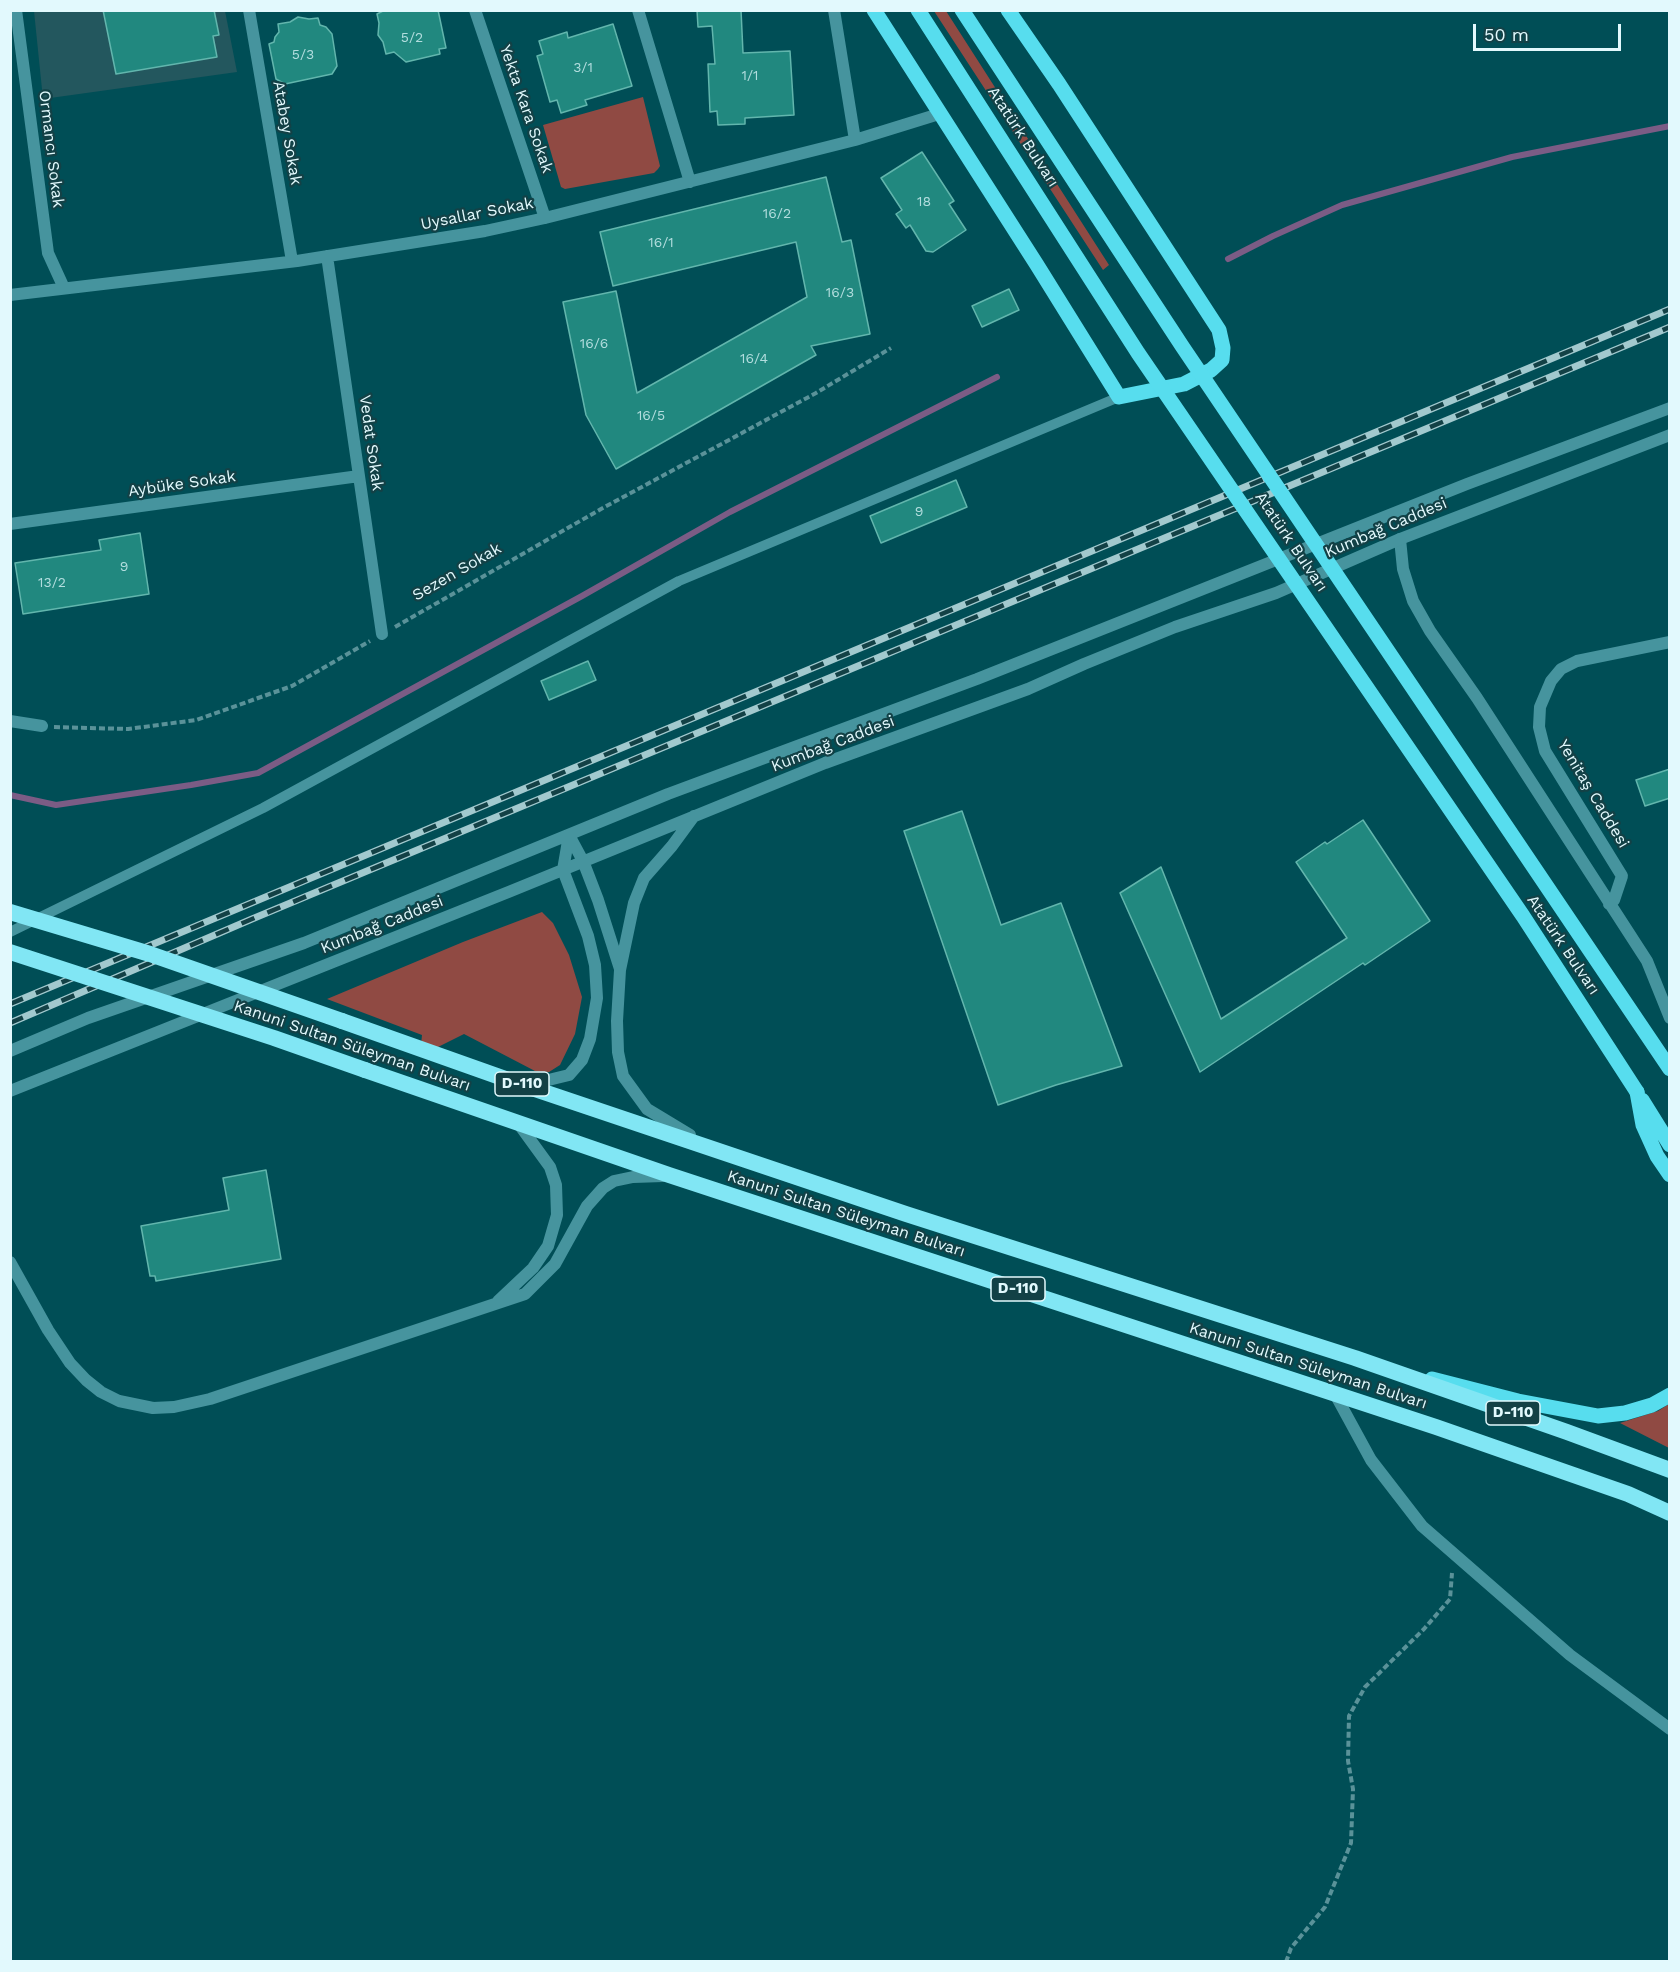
<!DOCTYPE html>
<meta charset="utf-8">
<style>
body{margin:0}
#map{position:relative;width:1680px;height:1972px;overflow:hidden;background:#004e56;font-family:"Work Sans",sans-serif}
canvas{display:block}
.frame{position:absolute;inset:0;border:12px solid #e2f9fd;pointer-events:none}
.scale{position:absolute;left:1473px;top:24px;width:148px;height:27px;box-sizing:border-box;border:3px solid #e2f9fd;border-top:0;padding-left:8px;font-size:18px;line-height:21px;white-space:nowrap;color:#e2f9fd;-webkit-text-stroke:4px #134146;paint-order:stroke}
</style>
<div id="map">
<canvas width="1680" height="1972"></canvas>
<div class="frame"></div>
<div class="scale">50 m</div>
</div>
<script>
const ctx = document.querySelector('canvas').getContext('2d');
ctx.lineJoin = 'round';
function fill(path, color) { ctx.fillStyle = color; ctx.fill(path, 'evenodd'); }
const poly = rows => new Path2D(rows.map(r => 'M' + r).join(''));
function stroke(path, color, width, dash) { ctx.strokeStyle = color; ctx.lineWidth = width; ctx.lineCap = dash ? 'butt' : 'round'; ctx.setLineDash(dash || []); ctx.stroke(path); }
function drawText(font, color, halo, rows, align = 'center') {
  ctx.font = font + ' "Work Sans",sans-serif'; ctx.lineWidth = 4.5; ctx.setLineDash([]); ctx.textBaseline = 'middle'; ctx.strokeStyle = halo; ctx.fillStyle = color; for (const [text, x, y, turn = 0] of rows) {
    ctx.save(); ctx.translate(x, y); ctx.rotate((+turn || 0) * Math.PI / 180); ctx.textAlign = isNaN(turn) ? turn : align; if (halo) ctx.strokeText(text, 0, 0); ctx.fillText(text, 0, 0); ctx.restore();
  }
}
fill(poly([
 [34,11,225,11,237,72,43,99]
]), '#23575e');
fill(poly([
 [934,11,946,11,1109,265,1103,270],
 [643,97,660,166,658,169,654,173,565,189,561,187,543,125],
 [542,912,553,923,569,955,582,997,575,1034,560,1065,549,1072,535,1071,464,1034,436,1048,421,1045,422,1035,327,999,463,942],
 [1669,1404,1669,1448,1620,1423,1658,1411]
]), '#904a43');
stroke(poly([
 [1228,259,1273,236,1342,205,1512,157,1670,126],
 [10,795,56,805,191,785,258,773,582,596,730,512,997,377]
]), '#7b5c85', 6);
const building = poly([
 [103,10,214,10,219,35,213,36,217,57,116,74,103,10],
 [385,10,438,10,446,48,439,49,440,54,406,62,394,52,386,54,383,42,378,35,379,23,377,14,385,10],
 [697,10,741,10,743,53,790,51,794,115,745,118,745,124,718,125,717,111,710,112,708,64,715,64,712,26,698,27,697,10],
 [298,17,309,19,318,18,320,25,326,27,332,34,337,66,332,74,285,84,276,79,269,44,274,42,275,37,279,32,278,24,290,22,298,17],
 [613,24,632,86,585,100,587,105,561,113,557,100,550,102,537,56,543,54,539,41,567,32,568,38,613,24],
 [922,152,954,201,949,204,966,230,933,252,926,251,910,225,906,228,896,214,902,210,881,178,922,152],
 [826,177,842,242,851,240,870,334,811,346,816,355,616,469,586,415,563,302,616,291,637,393,807,297,796,242,613,286,600,232,826,177],
 [1009,289,1019,310,982,327,972,306,1009,289],
 [956,480,967,507,881,543,870,516,956,480],
 [140,533,149,594,23,614,15,563,101,550,99,540,140,533],
 [588,661,596,680,549,700,541,681,588,661],
 [1670,769,1670,798,1645,806,1636,780,1670,769],
 [962,811,1001,925,1061,903,1122,1066,1056,1085,998,1105,904,831,962,811],
 [1363,820,1430,921,1365,965,1363,963,1200,1072,1120,893,1161,867,1221,1019,1347,938,1296,862,1325,842,1327,844,1363,820],
 [266,1170,281,1259,156,1281,155,1276,150,1276,141,1226,229,1210,223,1178,266,1170]
]);
fill(building, '#21887f');
stroke(building, '#62b6ad', 1.5);
stroke(poly([
 [395,627,601,509,816,393,891,348],
 [54,727,128,729,196,720,292,686,370,641],
 [1286,1962,1291,1948,1325,1907,1351,1843,1353,1789,1348,1761,1349,1716,1365,1687,1424,1629,1450,1599,1452,1573]
]), '#5a9299', 4, [6, 3]);
stroke(poly([
 [10,932,263,808,679,581,1119,397]
]), '#46949e', 10);
stroke(poly([
 [16,10,48,253,64,288],
 [249,10,292,261],
 [475,10,545,218],
 [638,10,690,182],
 [834,10,855,140],
 [327,256,382,634],
 [10,295,297,261,485,231,545,218,855,140,939,114],
 [10,524,359,476],
 [1400,539,1403,569,1413,601,1430,631,1477,698,1647,961,1670,1018],
 [10,721,42,726],
 [1609,904,1614,900,1622,876,1545,751,1539,727,1540,707,1551,681,1561,669,1577,661,1670,642],
 [1335,1394,1371,1460,1422,1526,1570,1655,1670,1729]
]), '#46949e', 12);
stroke(poly([
 [569,835,583,861,598,900,620,969],
 [10,1051,88,1018,304,943,668,794,977,679,1467,484,1670,408],
 [524,1082,536,1083,569,1075,582,1060,590,1039,597,998,595,965,588,936,563,870,569,835],
 [10,1091,511,891,825,763,1028,689,1084,664,1175,627,1276,593,1400,539,1670,435],
 [690,1135,647,1109,623,1076,618,1052,617,1021,620,970,634,903,644,878,672,846,694,816],
 [10,1262,48,1330,70,1363,86,1380,101,1392,119,1401,153,1408,174,1407,210,1399,525,1294,555,1264,587,1206,603,1188,614,1181,633,1177,663,1176],
 [498,1301,533,1268,548,1246,557,1215,556,1185,550,1167,518,1123]
]), '#46949e', 12);
stroke(poly([
 [874,10,1037,265,1119,397,1184,384,1211,370,1222,360,1223,348,1219,330,1059,84,1008,10],
 [1637,1092,1643,1125,1657,1156,1670,1175],
 [1642,1100,1670,1145],
 [1432,1379,1518,1401,1598,1416,1625,1413,1652,1405,1670,1395]
]), '#57ddee', 15);
stroke(poly([
 [342,1021,514,1082,906,1214,1355,1358,1567,1432,1670,1470],
 [365,1070,669,1175,1436,1427,1628,1494,1670,1513]
]), '#81e6f4', 16);
const rail = poly([
 [10,1004,1670,309],
 [10,1023,252,919,1670,327]
]);
stroke(rail, '#a2c9ce', 7);
stroke(rail, '#134146', 4.5, [14]);
stroke(poly([
 [918,10,1138,353,1523,916,1637,1092],
 [962,10,1182,346,1670,1069]
]), '#57ddee', 15);
stroke(poly([
 [10,912,150,954,342,1021],
 [10,952,274,1038,365,1070]
]), '#81e6f4', 16);
drawText('14px', '#b2ddde', null, [
 ["5/2",412,38],
 ["5/3",303,55],
 ["3/1",583,68],
 ["1/1",750,76],
 ["18",924,202],
 ["16/2",777,214],
 ["16/1",661,243],
 ["16/3",840,293],
 ["16/6",594,344],
 ["16/4",754,359],
 ["16/5",651,416],
 ["9",919,512],
 ["9",124,567],
 ["13/2",52,583]
]);
for (const [x, y, w] of [
 [522,1084,54],
 [1018,1289,54],
 [1513,1413,54]
]) { const box = new Path2D(); box.roundRect(x - w / 2, y - 12, w, 24, 4.5); ctx.fillStyle = '#134146'; ctx.fill(box); stroke(box, '#e2f9fd', 1.5); }
drawText('bold 15px', '#e2f9fd', null, [
 ["D-110",522,1084],
 ["D-110",1018,1289],
 ["D-110",1513,1413]
]);
drawText('16px', '#e2f9fd', '#134146', [
 ["Yekta Kara Sokak",526,109,71],
 ["Atabey Sokak",287,133,80],
 ["Atatürk Bulvarı",1023,137,57],
 ["Ormancı Sokak",51,149,83],
 ["Uysallar Sokak",477,214,-11],
 ["Vedat Sokak",371,443,82],
 ["Aybüke Sokak",182,484,-8],
 ["Kumbağ Caddesi",1386,528,-23],
 ["Atatürk Bulvarı",1291,542,56],
 ["Sezen Sokak",457,572,-30],
 ["Kumbağ Caddesi",833,744,-21],
 ["Yenitaş Caddesi",1593,794,59],
 ["Kumbağ Caddesi",382,925,-22],
 ["Atatürk Bulvarı",1563,945,56],
 ["Kanuni Sultan Süleyman Bulvarı",352,1046,19],
 ["Kanuni Sultan Süleyman Bulvarı",846,1214,18],
 ["Kanuni Sultan Süleyman Bulvarı",1308,1366,18]
]);
</script>
